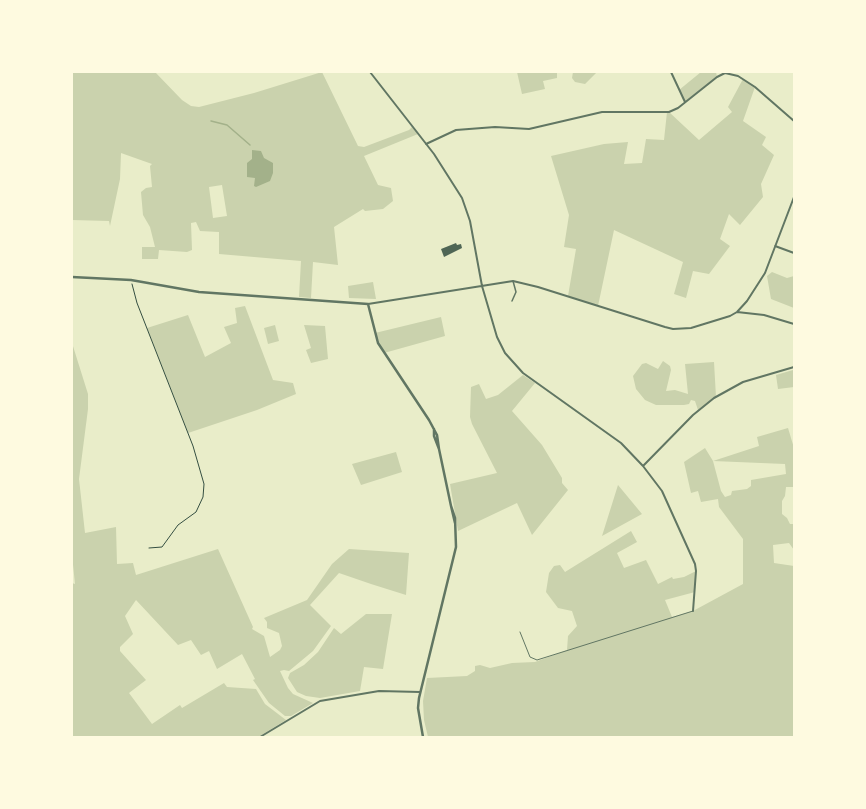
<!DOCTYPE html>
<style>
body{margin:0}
#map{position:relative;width:866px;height:809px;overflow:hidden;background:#e9edc9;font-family:"Open Sans",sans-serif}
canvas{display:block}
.frame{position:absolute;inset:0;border:73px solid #fefae0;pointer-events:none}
</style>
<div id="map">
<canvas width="866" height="809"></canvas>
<div class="frame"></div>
</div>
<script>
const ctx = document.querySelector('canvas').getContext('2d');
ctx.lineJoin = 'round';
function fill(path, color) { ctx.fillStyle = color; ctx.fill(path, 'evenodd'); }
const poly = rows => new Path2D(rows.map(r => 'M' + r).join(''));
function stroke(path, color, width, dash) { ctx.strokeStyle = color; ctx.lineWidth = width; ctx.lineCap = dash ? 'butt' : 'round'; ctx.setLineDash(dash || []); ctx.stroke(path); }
fill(poly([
 [72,72,155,72,182,100,191,106,199,107,254,93,322,72,358,146,364,147,409,130,412,127,418,134,364,156,378,185,391,188,393,201,383,209,365,211,363,209,334,227,338,265,313,262,311,298,299,297,301,261,219,254,219,232,200,231,196,222,191,223,192,250,187,252,159,250,158,259,142,259,142,247,155,247,150,227,143,215,141,192,146,188,152,187,150,166,152,164,121,153,120,179,110,226,109,221,72,220],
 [222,185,227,216,213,218,209,187],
 [517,72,561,72,557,73,557,78,543,81,545,89,522,94],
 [573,72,597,72,585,84,575,82,572,78],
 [701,72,716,72,717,77,685,102,679,90],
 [743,79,755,87,743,121,766,137,762,145,774,155,761,184,763,197,740,225,729,214,720,239,730,246,709,274,693,271,686,298,674,294,683,262,614,230,598,306,568,296,576,249,564,247,569,215,551,156,604,144,628,142,624,164,642,163,646,139,664,140,667,112,669,112,699,140,732,112,728,107],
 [772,272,787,278,794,276,794,308,771,299,767,276],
 [373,282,376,299,349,298,348,286],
 [245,306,273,380,293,383,296,394,257,410,188,433,147,328,188,315,205,357,231,343,224,327,237,323,235,308],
 [441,317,445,336,384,353,375,333],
 [275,325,279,341,268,344,264,328],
 [304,325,325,326,328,359,311,363,306,350,311,348],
 [72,343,88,394,88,409,79,479,85,533,116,527,117,564,133,563,136,575,218,549,253,627,252,629,264,636,270,657,280,650,282,646,279,633,267,628,267,622,264,618,307,600,332,564,349,549,409,553,406,595,371,584,339,573,310,605,331,626,313,651,289,671,284,670,280,671,288,688,293,694,313,703,291,716,285,716,269,703,253,680,255,679,242,654,217,669,209,651,201,655,191,640,178,645,136,600,125,616,133,634,120,647,120,651,146,680,129,693,152,724,180,705,182,708,224,683,227,687,256,689,265,704,286,720,258,737,72,737,72,583,75,584,72,555],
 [663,361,670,366,671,370,666,391,675,390,688,394,685,364,714,362,716,397,698,410,695,401,691,400,689,404,684,405,656,405,645,400,636,389,633,376,642,364,646,363,658,369],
 [793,370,794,387,778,389,776,375],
 [523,375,535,383,512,411,542,445,562,478,562,483,568,490,532,535,517,503,458,531,450,484,497,473,472,424,470,417,471,387,479,384,486,399,498,395],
 [788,428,794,448,794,487,786,487,785,496,782,501,782,514,787,518,790,524,794,524,794,550,789,543,773,545,774,563,794,566,794,737,428,737,424,720,423,701,427,678,467,676,475,671,475,666,480,665,490,668,512,663,535,662,567,650,568,636,577,626,572,611,558,608,546,592,549,573,554,566,560,565,565,572,631,531,637,542,617,553,624,568,646,560,658,584,672,577,673,579,684,577,696,571,695,592,665,600,672,617,693,611,743,584,743,539,719,507,718,499,701,502,698,491,691,493,684,462,705,448,713,461,759,446,757,437],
 [713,461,785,464,786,474,751,480,751,486,747,489,732,491,731,495,725,497,721,491],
 [396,452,402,472,361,485,352,464],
 [618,485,642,514,602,536],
 [366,614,392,614,383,669,364,667,360,691,320,698,306,696,297,692,288,678,290,673,304,665,318,652,334,628,341,634]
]), '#cad2ad');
fill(poly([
 [252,150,261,151,264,158,273,163,273,173,270,181,256,187,254,186,255,178,247,177,247,163,252,159]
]), '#a3b18a');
stroke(poly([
 [211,121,227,125,250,145]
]), '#a3b18a', 1.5);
fill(poly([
 [456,243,457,245,461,244,462,248,444,257,441,249]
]), '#4f6655');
stroke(poly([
 [132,284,137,303,193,446,204,484,203,497,196,512,178,525,162,547,149,548]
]), '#344e41', 1);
stroke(poly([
 [520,632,530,657,537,660,693,611]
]), '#617663', 1);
stroke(poly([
 [512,301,516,292,513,281]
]), '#617663', 1.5);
stroke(poly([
 [370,72,434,154,462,198,470,221,482,286,497,337,505,353,523,373,621,443,643,466,662,491,695,564,696,571,693,611],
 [671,72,685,102],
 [426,144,456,130,495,127,529,129,602,112,669,112,678,108,717,77,725,73,738,76,755,87,794,121],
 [775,246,794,253],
 [368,304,513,281,538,287,665,327,673,329,691,328,730,316,737,312,747,301,765,273,794,197],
 [737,312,764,315,794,324],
 [643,466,693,415,714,398,743,382,794,367],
 [260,737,320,701,379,691,420,692]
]), '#617663', 2);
stroke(poly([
 [72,277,131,280,199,292,368,304,378,343,429,420,437,435,439,449,434,436,434,429],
 [439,449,451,506],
 [423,737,418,708,419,698,456,547,455,518,451,506,455,523]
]), '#617663', 2.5);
</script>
